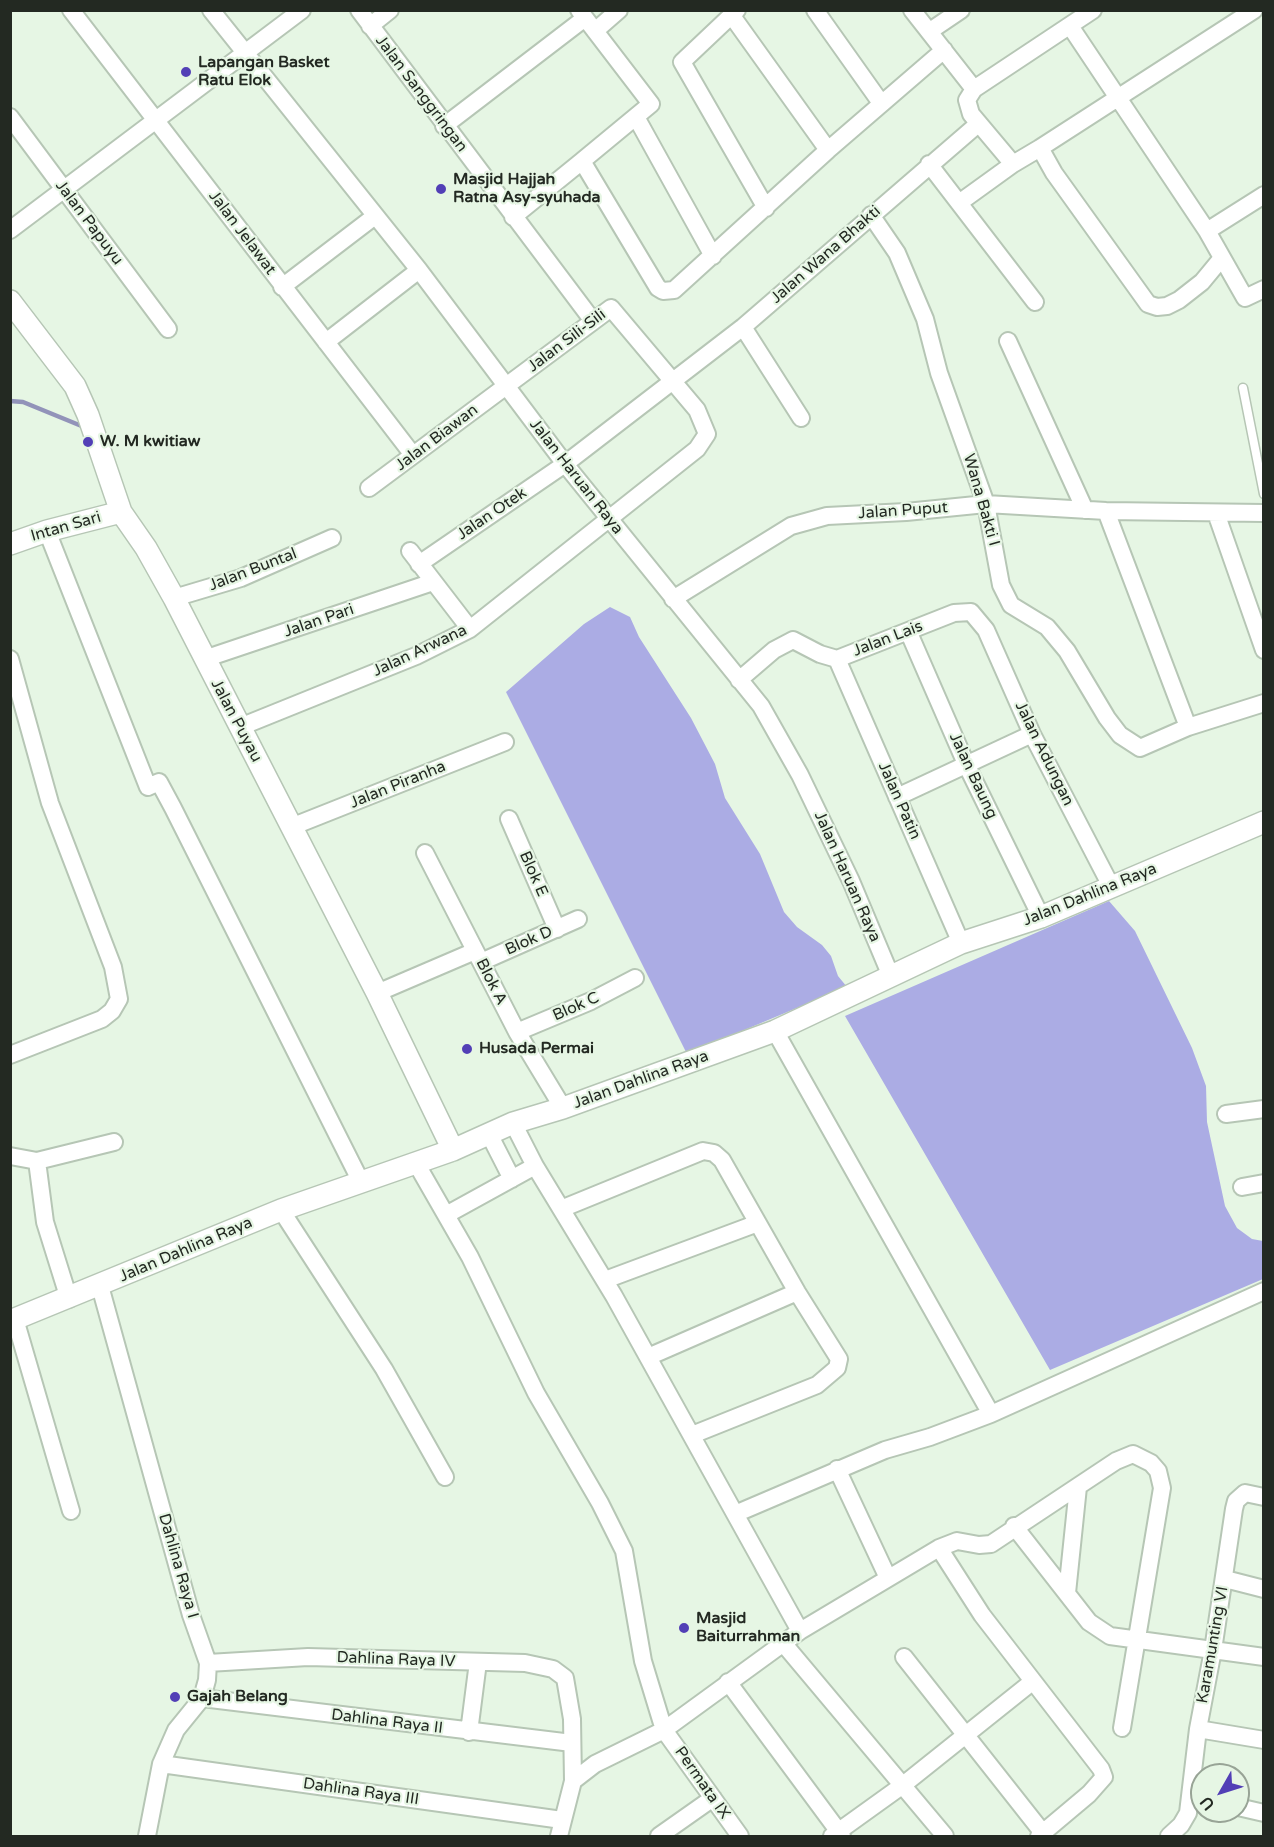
<!DOCTYPE html>
<style>
body{margin:0}
#map{position:relative;width:1274px;height:1847px;overflow:hidden;background:#e6f6e4;font-family:"Varela Round",sans-serif}
canvas{display:block}
.frame{position:absolute;inset:0;border:12px solid #232922;pointer-events:none}
.north{position:absolute;left:1190px;top:1763px;width:60px;height:60px;box-sizing:border-box;background:#e6f6e4;border:2px solid #98a496;border-radius:50%;rotate:231deg;font-size:16px;font-weight:700;line-height:24px;text-align:center;color:#232922}
.north::after{content:'';display:block;margin:auto;width:21px;height:27px;background:#523fb6;clip-path:polygon(50% 0,100% 100%,50% 72%,0 100%)}
</style>
<div id="map">
<canvas width="1274" height="1847"></canvas>
<div class="frame"></div>
<div class="north">U</div>
</div>
<script>
const ctx = document.querySelector('canvas').getContext('2d');
ctx.lineJoin = 'round';
function fill(path, color) { ctx.fillStyle = color; ctx.fill(path, 'evenodd'); }
const poly = rows => new Path2D(rows.map(r => 'M' + r).join(''));
function stroke(path, color, width, dash) { ctx.strokeStyle = color; ctx.lineWidth = width; ctx.lineCap = dash ? 'butt' : 'round'; ctx.setLineDash(dash || []); ctx.stroke(path); }
function drawText(font, color, halo, rows, align = 'center') {
  ctx.font = font + ' "Varela Round",sans-serif'; ctx.lineWidth = 4.5; ctx.setLineDash([]); ctx.textBaseline = 'middle'; ctx.strokeStyle = halo; ctx.fillStyle = color; for (const [text, x, y, turn = 0] of rows) {
    ctx.save(); ctx.translate(x, y); ctx.rotate((+turn || 0) * Math.PI / 180); ctx.textAlign = isNaN(turn) ? turn : align; if (halo) ctx.strokeText(text, 0, 0); ctx.fillText(text, 0, 0); ctx.restore();
  }
}
fill(poly([
 [610,607,630,617,639,637,691,718,715,764,725,798,760,854,784,912,797,927,822,945,831,956,838,976,847,987,687,1054,506,692,584,624],
 [1109,901,1135,931,1192,1048,1206,1086,1207,1122,1225,1206,1237,1228,1252,1239,1263,1241,1263,1279,1050,1370,845,1016]
]), '#abace4');
stroke(poly([
 [10,401,23,402,84,427]
]), '#9293b9', 4.5);
const service = poly([
 [1243,388,1264,494]
]);
const minor = poly([
 [71,10,413,455],
 [211,10,419,270,565,464,761,706,800,775,851,881,890,974],
 [359,10,593,321],
 [579,10,651,104,582,161],
 [737,10,682,62,766,208],
 [815,10,881,103],
 [912,10,974,89],
 [1093,10,974,89,967,100,971,114,1013,164,1040,148,1054,173,1148,304,1157,307,1167,306,1179,300,1202,282,1221,259],
 [732,16,828,150],
 [370,26,390,10],
 [1070,26,1207,231,1245,298,1264,289],
 [595,31,619,10],
 [930,31,961,10],
 [10,117,168,329],
 [636,117,713,256],
 [444,126,585,18],
 [1040,148,1254,10],
 [929,164,1035,302],
 [959,203,1013,164],
 [871,215,897,253,925,319,939,373,986,504,1001,585,1011,605,1047,627,1067,651,1107,718,1120,735,1140,748,1188,727,1264,703],
 [513,217,582,161,658,288,663,291,674,290,828,150,944,50],
 [10,230,302,10],
 [1207,231,1264,195],
 [282,287,375,216],
 [743,327,801,418],
 [1008,341,1085,510],
 [326,342,419,270],
 [1106,511,1188,727],
 [1216,513,1264,650],
 [47,531,148,787,159,782,173,808,361,1182],
 [410,551,470,629],
 [419,564,565,464,743,327,978,124],
 [174,598,241,578,332,538],
 [673,599,791,526,827,516,906,512,986,504,1106,511,1264,513],
 [909,633,967,766,1041,917],
 [10,659,50,803,113,967,119,999,112,1011,102,1019,10,1055],
 [204,659,433,582],
 [837,659,961,943],
 [739,680,774,650,793,640,820,654,837,659,954,613,971,612,986,630,1032,734,1112,888],
 [240,727,416,656,470,629,697,449,707,434,697,410,611,308,369,488],
 [897,797,1032,734],
 [509,819,557,929],
 [291,827,505,742],
 [425,853,517,1032,563,1108],
 [481,962,578,919],
 [377,993,475,951],
 [517,1032,591,1001,635,978],
 [1226,1114,1264,1109],
 [513,1123,535,1166,614,1296,800,1631],
 [489,1134,512,1179],
 [10,1156,37,1161],
 [416,1163,470,1257,536,1393,600,1503,624,1551,643,1661,664,1730,740,1836],
 [1242,1187,1264,1183],
 [561,1209,703,1151,714,1153,722,1160,797,1292,839,1359,837,1368,817,1385,692,1435],
 [281,1210,384,1369,445,1477],
 [446,1215,535,1166],
 [605,1280,758,1223],
 [100,1286,191,1615,208,1663,207,1680,202,1698,176,1730,161,1764,147,1836],
 [69,1299,45,1222,37,1161,114,1142],
 [15,1319,71,1511],
 [648,1357,797,1292],
 [991,1414,1264,1291],
 [837,1469,888,1578],
 [735,1514,885,1450,930,1437,991,1414,775,1031],
 [1014,1526,1089,1622,1110,1636,1264,1657],
 [939,1548,982,1615,1101,1769,1104,1777,1089,1794,1039,1836],
 [1225,1579,1264,1589],
 [1067,1593,1078,1487],
 [783,1643,945,1836],
 [904,1657,1043,1833],
 [208,1663,308,1657,525,1663,553,1669,565,1678,572,1719,573,1781,559,1836],
 [728,1682,842,1836],
 [202,1698,572,1743],
 [1198,1729,1264,1740],
 [469,1732,478,1662],
 [161,1764,562,1820],
 [573,1781,595,1764,664,1730,800,1631,939,1548,957,1541,979,1545,991,1544,1116,1461,1133,1454,1151,1463,1158,1471,1162,1488,1122,1728],
 [1238,1807,1264,1813],
 [659,1836,713,1798],
 [832,1836,903,1785,1032,1682],
 [1169,1836,1181,1825,1188,1813,1198,1729,1213,1650,1234,1509,1236,1501,1245,1493,1264,1497]
]);
const tertiary = poly([
 [10,301,75,386,88,415,121,512,146,548,174,598,377,993,453,1150],
 [10,544,47,531,121,512],
 [10,1321,281,1210,453,1150,513,1123,563,1108,775,1031,961,943,1041,917,1264,822]
]);
stroke(service, '#b6c6b5', 11);
stroke(minor, '#b6c6b5', 20);
stroke(tertiary, '#b6c6b5', 24);
stroke(service, '#fff', 8);
stroke(minor, '#fff', 16);
stroke(tertiary, '#fff', 21);
for (const [x, y, r, color] of [
 [186,72,6,"#523fb6"],
 [441,189,6,"#523fb6"],
 [88,442,6,"#523fb6"],
 [467,1049,6,"#523fb6"],
 [684,1628,6,"#523fb6"],
 [175,1697,6,"#523fb6"]
]) { const dot = new Path2D(); dot.arc(x, y, r, 0, 2 * Math.PI); ctx.fillStyle = color; ctx.fill(dot); stroke(dot, '#e6f6e4', 2); }
drawText('bold 16px', '#232922', '#e6f6e4', [
 ["Lapangan Basket",198,63],
 ["Ratu Elok",198,81],
 ["Masjid Hajjah",453,180],
 ["Ratna Asy-syuhada",453,198],
 ["W. M kwitiaw",100,442],
 ["Husada Permai",479,1049],
 ["Masjid",696,1619],
 ["Baiturrahman",696,1637],
 ["Gajah Belang",187,1697]
], 'left');
drawText('16px', '#232922', '#e6f6e4', [
 ["Jalan Sanggringan",421,94,53],
 ["Jalan Papuyu",89,223,53],
 ["Jalan Jelawat",242,233,53],
 ["Jalan Wana Bhakti",826,255,-41],
 ["Jalan Sili-Sili",567,341,-37],
 ["Jalan Biawan",437,438,-37],
 ["Jalan Haruan Raya",576,477,52],
 ["Wana Bakti I",981,500,74],
 ["Jalan Puput",903,511,-4],
 ["Jalan Otek",492,514,-34],
 ["Intan Sari",66,527,-16],
 ["Jalan Buntal",253,570,-21],
 ["Jalan Pari",319,621,-19],
 ["Jalan Lais",888,639,-21],
 ["Jalan Arwana",420,651,-25],
 ["Jalan Puyau",236,721,62],
 ["Jalan Adungan",1044,754,64],
 ["Jalan Baung",973,776,65],
 ["Jalan Piranha",398,785,-22],
 ["Jalan Patin",899,801,66],
 ["Blok E",533,874,66],
 ["Jalan Haruan Raya",847,877,66],
 ["Jalan Dahlina Raya",1090,895,-22],
 ["Blok D",529,941,-24],
 ["Blok A",491,982,63],
 ["Blok C",576,1007,-24],
 ["Jalan Dahlina Raya",641,1080,-20],
 ["Jalan Dahlina Raya",186,1250,-23],
 ["Dahlina Raya I",178,1566,74],
 ["Karamunting VI",1213,1645,-80],
 ["Dahlina Raya IV",396,1660,2],
 ["Dahlina Raya II",387,1722,7],
 ["Permata IX",702,1783,55],
 ["Dahlina Raya III",361,1792,8]
]);
</script>
